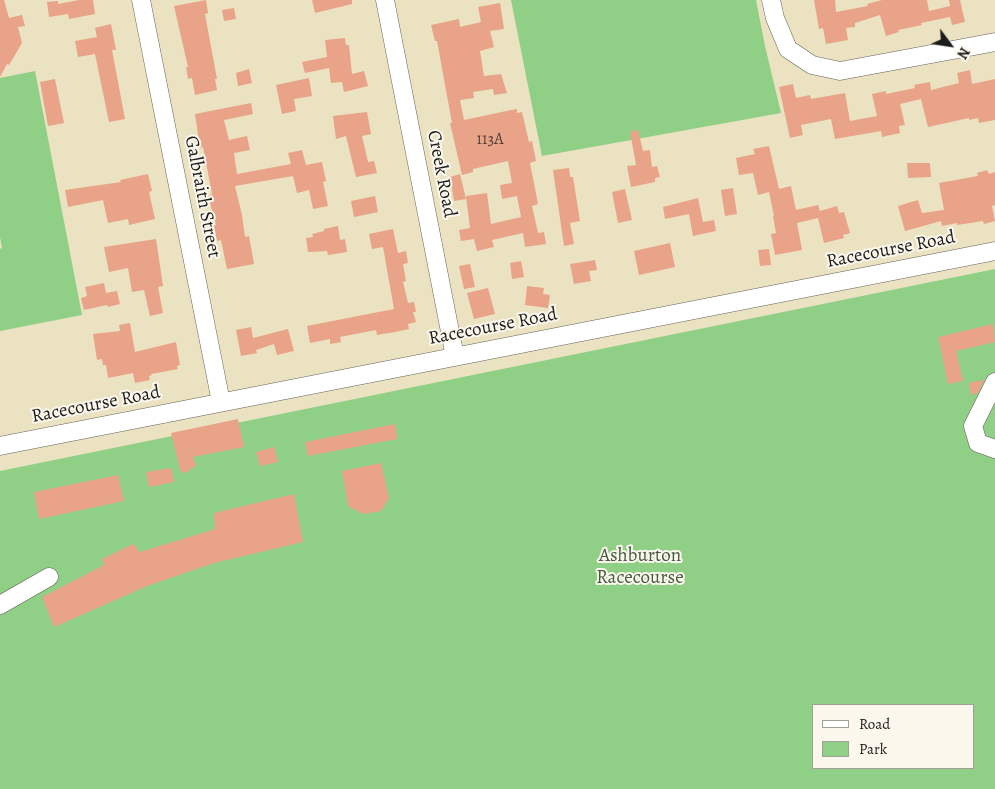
<!DOCTYPE html>
<style>
body{margin:0}
#map{position:relative;width:995px;height:789px;overflow:hidden;background:#ebe2c2;font-family:Alegreya,serif}
canvas{display:block}
.legend{position:absolute;left:812px;top:704px;width:162px;height:65px;box-sizing:border-box;background:#fbf7ec;border:1px solid #a29f99;margin:0;padding:6px 9px;list-style:none;font-size:15px;color:#1c1c1c}
.legend li{display:flex;align-items:center;gap:10px;height:25px}
.legend b{width:25px;border:1px solid #a29f99}
.north{position:absolute;left:925px;top:20px;width:50px;height:50px;-webkit-text-stroke:4px #fbf7ec;paint-order:stroke;rotate:121deg;font-size:14px;font-weight:700;line-height:20px;text-align:center;color:#1c1c1c}
.north::after{content:'';display:block;margin:auto;width:18px;height:22px;background:#1c1c1c;clip-path:polygon(50% 0,100% 100%,50% 72%,0 100%)}
</style>
<div id="map">
<canvas width="995" height="789"></canvas>
<ul class="legend">
<li><b style="height:6px;background:#fff"></b>Road</li>
<li><b style="height:14px;background:#8fcf86"></b>Park</li>
</ul>
<div class="north">N</div>
</div>
<script>
const ctx = document.querySelector('canvas').getContext('2d');
ctx.lineJoin = 'round';
function fill(path, color) { ctx.fillStyle = color; ctx.fill(path, 'evenodd'); }
const poly = rows => new Path2D(rows.map(r => 'M' + r).join(''));
function stroke(path, color, width, dash) { ctx.strokeStyle = color; ctx.lineWidth = width; ctx.lineCap = dash ? 'butt' : 'round'; ctx.setLineDash(dash || []); ctx.stroke(path); }
function drawText(font, color, halo, rows, align = 'center') {
  ctx.font = font + ' Alegreya,serif'; ctx.lineWidth = 4; ctx.setLineDash([]); ctx.textBaseline = 'middle'; ctx.strokeStyle = halo; ctx.fillStyle = color; for (const [text, x, y, turn = 0] of rows) {
    ctx.save(); ctx.translate(x, y); ctx.rotate((+turn || 0) * Math.PI / 180); ctx.textAlign = isNaN(turn) ? turn : align; if (halo) ctx.strokeText(text, 0, 0); ctx.fillText(text, 0, 0); ctx.restore();
  }
}
fill(poly([
 [511,0,756,0,765,46,781,113,542,156],
 [35,71,82,315,0,331,0,249,2,248,0,237,0,78],
 [995,269,995,789,0,789,0,471],
 [814,705,974,705,974,768,814,768]
]), '#8fcf86');
fill(poly([
 [0,0,4,0,9,18,22,15,25,26,18,27,22,43,9,65,7,64,0,77],
 [79,0,93,0,95,14,69,19,68,14,49,17,47,2,58,1,58,4],
 [206,0,208,13,205,14,217,79,215,79,217,90,195,95,192,78,188,79,186,67,188,67,174,6],
 [312,0,352,0,352,4,315,13],
 [814,0,835,0,836,12,868,6,867,4,882,0,927,0,929,11,950,6,949,0,960,0,965,22,952,25,950,17,921,23,922,25,898,30,899,32,886,36,880,15,855,23,855,27,846,28,848,40,826,44,823,28,819,29],
 [500,3,504,29,490,31,494,47,480,51,484,76,501,74,507,93,494,95,493,89,473,92,474,98,460,100,464,120,511,110,517,109,517,113,522,112,529,142,532,141,536,161,530,163,538,204,532,206,538,233,544,232,546,244,525,247,523,233,492,240,494,247,477,251,474,239,461,241,459,230,470,228,466,196,487,193,491,224,521,217,517,196,502,199,500,185,512,183,508,161,473,169,473,172,462,175,450,123,452,123,437,41,435,41,431,25,459,19,460,27,481,22,478,7],
 [234,8,236,19,224,21,222,10],
 [111,24,116,50,112,50,125,119,109,122,95,54,78,57,75,41,97,37,95,28],
 [345,38,346,45,349,45,352,74,364,71,368,86,344,92,342,82,331,83,329,68,305,73,302,62,327,57,325,40],
 [249,69,252,83,238,86,236,73],
 [970,70,972,84,995,79,995,120,979,123,978,118,969,120,969,118,928,127,921,99,900,104,905,125,899,126,900,133,882,137,881,131,835,139,831,119,801,125,803,135,790,138,779,87,793,84,796,98,810,95,811,99,845,93,850,121,877,116,872,94,886,91,886,94,915,88,914,85,930,82,931,90,959,83,957,73],
 [309,78,312,96,294,99,296,111,282,114,276,85],
 [55,79,64,123,48,126,40,82],
 [251,103,253,114,224,120,229,140,247,136,250,150,234,153,237,174,291,164,288,153,302,150,306,165,322,162,326,181,323,182,328,206,313,209,309,190,297,193,293,176,235,186,242,215,245,237,249,236,254,264,227,269,221,240,217,241,214,225,216,225,208,195,212,194,203,147,200,148,195,114],
 [367,112,371,134,362,136,368,162,374,161,377,173,356,177,346,136,336,139,333,116],
 [638,130,643,151,650,150,652,167,657,166,660,177,655,178,655,182,631,187,627,166,636,165,630,132],
 [769,146,779,189,791,186,796,210,818,205,820,211,837,206,839,213,844,212,850,233,843,235,844,238,824,243,818,218,797,223,802,250,775,255,771,234,776,233,773,216,774,216,769,192,758,195,753,173,739,175,736,158,755,154,753,149],
 [907,163,930,163,931,177,908,178],
 [569,168,570,177,573,177,580,221,570,223,574,244,564,246,553,170],
 [987,170,989,174,995,172,995,205,992,206,995,221,984,224,983,221,957,225,957,223,942,226,941,221,905,231,898,206,918,200,922,213,944,210,939,183,978,176,977,173],
 [148,174,152,191,149,192,155,219,129,225,128,219,108,223,103,200,68,207,65,190,121,182,120,180],
 [460,174,466,199,454,201,450,177],
 [733,188,737,214,725,216,721,190],
 [625,189,632,220,618,223,612,192],
 [375,196,378,212,354,217,351,201],
 [698,198,703,222,714,220,716,231,693,236,689,214,665,219,663,207],
 [338,226,340,240,345,239,347,252,328,255,327,251,308,252,306,238,313,237,312,234,324,231,324,229],
 [393,229,398,253,406,251,408,263,403,264,406,281,403,282,408,303,414,302,416,312,413,312,416,322,408,324,409,329,395,332,377,335,376,330,340,337,341,342,330,344,330,339,310,343,307,326,394,309,383,247,372,249,369,234],
 [156,239,163,286,158,287,163,313,150,316,144,290,132,292,128,268,109,272,104,247],
 [670,243,675,267,639,275,634,251],
 [769,249,771,265,760,266,758,250],
 [595,260,597,270,589,271,591,281,574,284,570,264],
 [521,261,524,277,512,279,510,263],
 [470,264,475,287,464,289,459,266],
 [104,283,106,293,117,291,120,304,108,307,107,305,84,310,81,298,87,296,85,287],
 [527,286,544,288,543,294,550,295,548,308,525,305],
 [488,288,495,314,474,319,467,293],
 [130,323,135,352,176,342,180,365,177,366,178,369,151,374,152,375,149,376,150,380,135,383,133,373,108,378,106,365,103,365,102,359,97,360,93,334,120,331,119,325],
 [993,324,995,342,956,351,963,381,948,384,938,337],
 [251,327,253,338,288,329,294,351,277,355,274,344,256,350,257,353,241,356,236,330],
 [984,380,978,393,971,395,969,383],
 [238,419,244,447,193,457,196,467,190,468,190,471,181,473,171,433],
 [395,424,397,439,308,456,305,442],
 [274,447,278,462,260,466,256,452],
 [381,463,389,498,381,511,363,514,348,506,342,471],
 [171,468,174,482,149,487,146,472],
 [118,475,124,501,39,519,34,492],
 [294,494,303,542,214,563,147,586,54,627,42,597,104,565,102,559,133,544,140,552,215,529,214,513]
]), '#e8a388');
const minor = poly([
 [141,0,221,402],
 [385,0,455,357],
 [771,0,775,18,788,49,812,65,840,71,995,42],
 [995,382,973,426,978,443,995,449],
 [0,446,995,251],
 [0,605,49,577]
]);
stroke(minor, '#646156', 19);
stroke(minor, '#fff', 18);
drawText('16px', '#4f3e37', null, [
 ["113A",490,140]
]);
drawText('19px', '#1c1c1c', '#fbf7ec', [
 ["Creek Road",441,174,79],
 ["Galbraith Street",202,197,79],
 ["Racecourse Road",891,250,-11],
 ["Racecourse Road",493,327,-11],
 ["Racecourse Road",96,405,-11]
]);
drawText('19px', '#445b41', '#fbf7ec', [
 ["Ashburton",640,556],
 ["Racecourse",640,578]
]);
</script>
